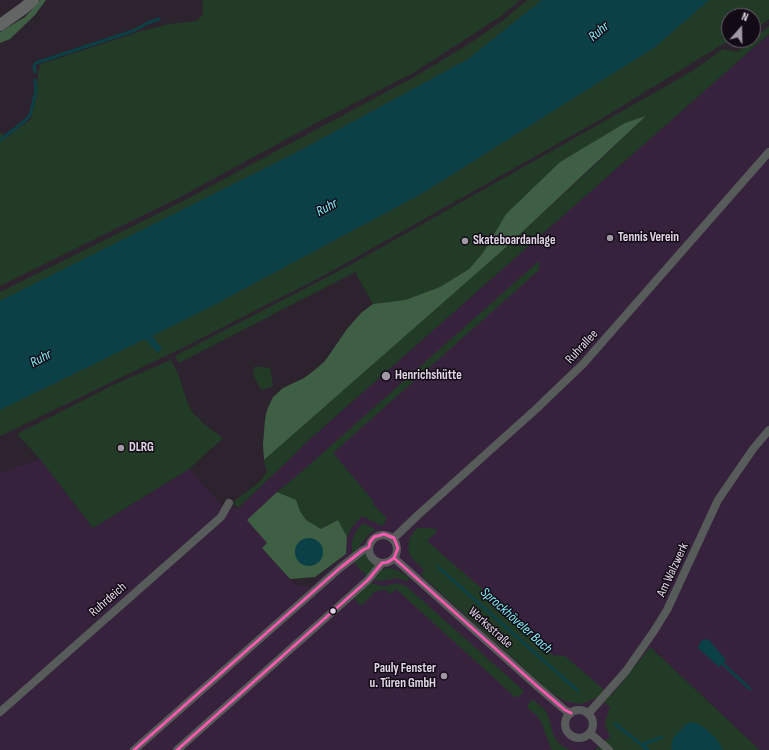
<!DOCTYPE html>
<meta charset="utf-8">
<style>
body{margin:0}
#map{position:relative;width:769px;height:750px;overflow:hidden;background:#2c232f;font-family:"Sofia Sans Condensed",sans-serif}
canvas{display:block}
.north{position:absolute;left:721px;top:8px;width:40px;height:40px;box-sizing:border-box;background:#120b15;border:1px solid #655c68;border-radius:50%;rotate:20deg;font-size:11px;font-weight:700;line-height:16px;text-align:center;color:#e1d6e5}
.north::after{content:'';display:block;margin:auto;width:14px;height:18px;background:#a297a5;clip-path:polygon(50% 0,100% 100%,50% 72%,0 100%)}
</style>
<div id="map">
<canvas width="769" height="750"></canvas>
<div class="north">N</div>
</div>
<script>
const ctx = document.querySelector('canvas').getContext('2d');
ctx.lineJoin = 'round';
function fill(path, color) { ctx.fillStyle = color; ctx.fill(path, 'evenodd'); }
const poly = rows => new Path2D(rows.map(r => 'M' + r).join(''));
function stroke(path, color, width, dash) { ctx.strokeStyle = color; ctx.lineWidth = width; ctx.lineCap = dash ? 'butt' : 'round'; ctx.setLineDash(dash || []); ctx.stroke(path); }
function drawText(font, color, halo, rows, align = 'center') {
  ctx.font = font + ' "Sofia Sans Condensed",sans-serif'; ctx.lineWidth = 3; ctx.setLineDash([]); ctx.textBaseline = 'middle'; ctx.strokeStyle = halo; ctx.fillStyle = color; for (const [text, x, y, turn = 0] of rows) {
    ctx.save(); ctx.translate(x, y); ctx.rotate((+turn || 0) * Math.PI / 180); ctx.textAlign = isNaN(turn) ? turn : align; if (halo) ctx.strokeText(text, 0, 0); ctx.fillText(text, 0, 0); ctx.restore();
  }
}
fill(poly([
 [769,34,769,750,760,750,651,647,611,696,613,736,608,738,595,750,0,750,0,473,40,459,93,528,189,469,221,505,237,509,300,449,302,446],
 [290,486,355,523,347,537,346,554,310,587,296,586,262,548,267,543]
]), '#36223c');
fill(poly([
 [202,0,520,0,501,16,413,73,316,123,180,197,0,286,0,132,6,138,31,119,37,94,38,72,41,64,142,31,169,24,197,21,203,14],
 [527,0,542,0,468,59,299,151,0,301,0,292,183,201,416,76,472,42,505,19],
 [709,0,769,0,769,19,753,31,753,16,729,16,729,40,741,40,740,41,723,44,596,122,323,276,182,348,0,436,0,410,145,339,158,353,162,349,152,336,210,307,421,194,655,47],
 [769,26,769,34,302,446,300,449,238,508,233,502,258,483,267,473,264,460,503,250,592,168,645,117,625,123,560,162,506,214,483,253,469,269,440,287,405,300,373,304,355,272,179,363,175,356,352,264,663,88,694,70,723,49,737,52],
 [539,261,539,270,333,453,374,502,372,503,387,519,382,526,362,516,352,527,347,537,338,520,321,529,306,520,300,511,295,500,277,492,298,475],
 [171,360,179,376,187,402,193,413,206,426,223,438,189,469,93,528,40,459,17,434,117,383],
 [255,366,270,368,273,386,261,390,253,374],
 [363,523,376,530,370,533,352,555,352,541,355,533],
 [417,528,430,528,438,530,427,541,502,606,506,614,553,655,565,656,611,696,650,647,760,750,595,750,610,737,605,724,606,719,610,707,597,697,587,702,580,704,565,701,557,696,547,689,421,575,424,570,411,557,408,549,410,537],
 [365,553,369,561,376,566,367,576,359,569,354,561],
 [389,568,397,570,410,578,407,581,398,578,380,581,373,579,381,570],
 [369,582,377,585,385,586,396,583,406,586,524,691,519,697,515,697,396,589,390,594,385,589,374,592,363,604,359,605,354,597],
 [533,699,546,711,549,718,553,734,558,742,564,747,570,750,552,750,541,722,537,716,528,708,528,704]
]), '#223b26');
fill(poly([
 [40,0,46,0,35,15,10,39,0,43,0,32,25,17],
 [646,116,503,250,264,460,263,444,265,420,267,410,273,397,283,388,304,378,316,369,325,361,347,329,361,313,373,304,405,300,440,287,469,269,483,253,506,214,560,162,625,123],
 [277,492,296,500,300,511,306,520,321,529,338,520,347,537,346,554,315,577,290,579,262,548,267,543,247,520]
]), '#3e5f43');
fill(poly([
 [542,0,709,0,655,47,421,194,210,307,152,336,162,349,158,353,145,339,0,410,0,301,299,151,468,59],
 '295 552a14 14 0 1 1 28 0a14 14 0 1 1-28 0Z',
 [704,639,709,640,726,660,719,667,698,648,701,641],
 [691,722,699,724,707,730,714,736,724,750,673,750,671,748,672,741,675,736,686,724]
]), '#0c4047');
stroke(poly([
 [35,72,34,66,36,63,133,31,148,23,159,19],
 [0,140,16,128,29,117,31,112,36,90,35,80],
 [439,568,578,691],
 [723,664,750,689],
 [615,724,648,750],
 [642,745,662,737]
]), '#0c4047', 3);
stroke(poly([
 '369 549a14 14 0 1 1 28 0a14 14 0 1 1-28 0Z',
 [394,538,418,515,535,410,583,364,769,152],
 [394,558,537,686,565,710,571,713],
 '565 724a14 14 0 1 1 28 0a14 14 0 1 1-28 0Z',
 [0,712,221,517,229,503],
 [588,714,626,671,654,631,667,610,718,500,753,449,769,430],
 [590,733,609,750],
 [134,750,340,568,363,550,369,547],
 [177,750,348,598,368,580,382,563]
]), '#575b59', 8);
stroke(poly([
 [0,25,24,8,33,0]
]), '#626563', 12);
stroke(poly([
 [394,558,537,686,565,710,571,713],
 [134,750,340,568,363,550,369,547,370,542,374,537,384,534,394,538,398,548,394,558,388,562,382,563,368,580,177,750]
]), '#f75aaf', 3);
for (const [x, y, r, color] of [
 [610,238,4,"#a297a5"],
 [465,241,4,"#a297a5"],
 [386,376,5,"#a297a5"],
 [121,448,4,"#a297a5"],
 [333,611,3.5,"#e1d6e5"],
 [444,676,4,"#a297a5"]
]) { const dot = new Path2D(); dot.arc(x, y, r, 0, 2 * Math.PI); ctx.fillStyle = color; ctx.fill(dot); stroke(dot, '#120b15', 1.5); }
drawText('bold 13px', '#e1d6e5', '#120b15', [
 ["Tennis Verein",618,238],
 ["Skateboardanlage",473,241],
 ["Henrichshütte",395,376],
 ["DLRG",129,448],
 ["Pauly Fenster",436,669,"right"],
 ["u. Türen GmbH",436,684,"right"]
], 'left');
drawText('13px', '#e1d6e5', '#120b15', [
 ["Ruhrallee",582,347,-47],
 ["Am Walzwerk",673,570,-65],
 ["Ruhrdeich",108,600,-41],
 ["Werksstraße",490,628,42]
]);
drawText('italic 14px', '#83edf9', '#120b15', [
 ["Ruhr",599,32,-40],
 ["Ruhr",327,208,-28],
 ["Ruhr",41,359,-28],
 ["Sprockhöveler Bach",516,621,42]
]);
</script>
